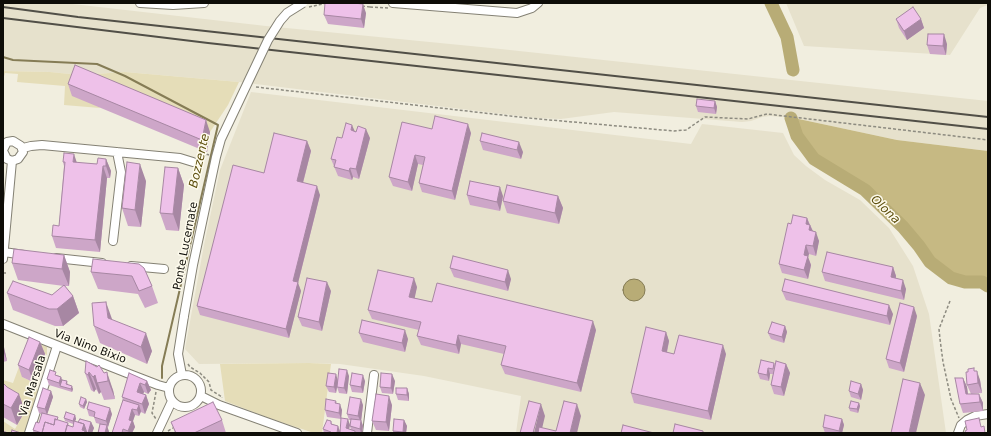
<!DOCTYPE html>
<style>
body{margin:0}
#map{position:relative;width:991px;height:436px;overflow:hidden;background:#f1eedf;font-family:"DejaVu Sans",sans-serif}
canvas{display:block}
.frame{position:absolute;inset:0;border:4px solid #0e0d08;pointer-events:none}
</style>
<div id="map">
<canvas width="991" height="436"></canvas>
<div class="frame"></div>
</div>
<script>
const ctx = document.querySelector('canvas').getContext('2d');
ctx.lineJoin = 'round';
function fill(path, color) { ctx.fillStyle = color; ctx.fill(path, 'evenodd'); }
const poly = rows => new Path2D(rows.map(r => 'M' + r).join(''));
function stroke(path, color, width, dash) { ctx.strokeStyle = color; ctx.lineWidth = width; ctx.lineCap = dash ? 'butt' : 'round'; ctx.setLineDash(dash || []); ctx.stroke(path); }
function drawText(font, color, halo, rows, align = 'center') {
  ctx.font = font + ' "DejaVu Sans",sans-serif'; ctx.lineWidth = 3; ctx.setLineDash([]); ctx.textBaseline = 'middle'; ctx.strokeStyle = halo; ctx.fillStyle = color; for (const [text, x, y, turn = 0] of rows) {
    ctx.save(); ctx.translate(x, y); ctx.rotate((+turn || 0) * Math.PI / 180); ctx.textAlign = isNaN(turn) ? turn : align; if (halo) ctx.strokeText(text, 0, 0); ctx.fillText(text, 0, 0); ctx.restore();
  }
}
fill(poly([
 [3,3,64,3,266,26,491,48,988,101,988,151,897,140,794,118,770,116,762,117,751,121,742,122,614,112,561,119,536,118,239,82,125,72,80,75,50,72,3,71],
 [786,3,988,3,988,5,980,8,950,55,804,46],
 [251,92,691,144,702,124,783,133,794,155,806,166,825,180,860,200,889,228,913,266,929,314,946,433,516,433,521,396,424,376,340,364,309,363,199,364,185,349,204,245,220,170]
]), '#e6e1cc');
fill(poly([
 [3,71,50,72,80,75,125,72,239,82,228,105,210,132,80,77,100,108,64,105,65,86,17,82,18,74,5,73,3,80],
 [29,340,47,347,47,355,34,349,22,377,33,382,31,387,39,390,26,433,3,433,3,421,15,429,25,411,3,395,3,380,13,383],
 [309,363,331,364,322,433,314,433,266,417,225,401,220,364]
]), '#e5ddb8');
fill(poly([
 [794,118,897,140,988,151,988,282,983,278,966,279,953,275,932,260,914,234,897,216,867,188,836,167,816,156,799,132]
]), '#c6b983');
const water = poly([
 '623 290a11 11 0 1 1 22 0a11 11 0 1 1-22 0Z'
]);
fill(water, '#b8ac76');
stroke(water, '#857c55', 1);
stroke(poly([
 [3,57,13,60,97,64,125,76,218,125,162,366,162,378]
]), '#857c55', 2);
stroke(poly([
 [771,3,787,37,793,70],
 [791,118,797,136,814,159,865,190,903,227,919,246,930,262,951,278,965,282,982,282,988,286]
]), '#b8ac76', 13);
const minor = poly([
 [140,3,173,5,204,3],
 [393,3,517,13,532,8,538,3],
 [23,148,31,146,42,145,180,158,193,162],
 [3,150,7,142,13,141,21,146,23,152,18,159,12,161,7,159,3,151],
 [113,241,121,172,117,152],
 [4,252,24,255],
 [56,258,102,263],
 [3,259,12,161],
 [131,266,164,269],
 [3,324,132,375,158,385,169,388],
 '169 391a16 16 0 1 1 32 0a16 16 0 1 1-32 0Z',
 [182,375,178,354,184,316],
 [201,396,219,405,297,433],
 [29,433,57,346],
 [157,433,172,401],
 [367,433,374,375],
 [958,433,961,425,967,420,975,416,988,414]
]);
stroke(minor, '#848174', 10);
stroke(poly([
 [370,7,388,8],
 [256,87,528,118,674,131,686,130,705,117,748,119,767,114,988,140],
 [206,154,205,156,203,155,204,153,206,154,209,155],
 [197,157,200,152,206,154],
 [3,273,6,273],
 [950,301,939,329,940,339,943,362,951,399,959,418],
 [188,364,190,367,200,373,209,382,211,390,222,397,222,398],
 [156,392,152,413,156,419],
 [168,431,173,428]
]), '#8d8b80', 1.5, [3, 2]);
stroke(minor, '#fff', 8);
stroke(poly([
 [3,7,78,17,988,117],
 [3,18,208,43,988,129]
]), '#514f47', 2);
const minorBridge = poly([
 [184,316,193,265,216,157,221,139,268,40,280,21,287,13,303,3]
]);
stroke(minorBridge, '#848174', 10, []);
stroke(poly([
 [362,6,370,7],
 [309,7,327,3]
]), '#8d8b80', 1.5, [3, 2]);
stroke(minorBridge, '#fff', 8);
fill(poly([
 [366,13,364,28,328,24,324,15],
 [896,19,921,19,924,28,907,40,899,28],
 [947,44,946,55,930,54,927,45],
 [68,84,210,132,207,152,72,96],
 [715,101,717,107,716,114,698,112,696,106],
 [432,129,471,133,455,200,422,192,419,183,423,165,418,164,412,191,393,186,389,177],
 [355,131,370,138,359,179,353,177,352,180,338,176,331,159,342,138],
 [307,141,311,151,303,183,320,195,298,283,301,291,289,338,200,315,197,306,264,173],
 [480,141,523,152,521,159,483,150],
 [106,159,111,171,110,178,107,178,100,252,56,248,52,236,59,226,64,166,63,162,97,164],
 [178,168,184,185,179,231,166,230,160,213],
 [146,181,141,227,128,226,122,208],
 [467,195,503,196,500,211,470,205],
 [558,196,563,208,559,224,507,213,503,201],
 [807,218,813,231,819,241,816,256,809,254,808,257,811,265,808,279,782,273,779,264,791,224],
 [64,255,70,272,69,286,65,286,73,296,79,313,63,326,55,326,13,310,7,293,52,295,64,286,18,280,12,263],
 [893,267,896,276,896,278,906,289,904,300,825,281,822,272],
 [144,268,152,286,158,303,145,308,138,294,98,289,91,272],
 [450,268,511,279,508,291,454,277],
 [417,287,414,298,432,302,596,330,581,392,505,374,501,365,504,354,461,344,459,354,421,345,417,336,419,330,372,319,368,310],
 [331,291,322,331,302,326,298,317],
 [782,291,893,314,890,325,786,300],
 [917,316,904,372,889,368,886,359],
 [94,326,152,351,147,364,100,343],
 [785,326,787,332,784,343,771,339,768,333],
 [666,332,669,341,667,353,674,354,726,354,711,420,634,403,631,393],
 [359,333,408,339,405,352,363,342],
 [40,342,45,354,33,382,22,377,18,365],
 [3,344,7,361,3,362],
 [774,363,775,365,786,364,790,373,784,396,774,394,771,385,773,374,770,374,769,381,760,379,758,373],
 [975,371,980,380,982,393,971,394,967,385],
 [85,373,104,373,113,390,115,399,104,400,101,392,99,394,96,389,94,392,91,390],
 [129,373,147,381,151,390,148,394,144,392,143,394,146,395,149,404,145,414,141,412,139,416,135,415,133,421,135,427,132,433,112,433,123,400,122,397],
 [57,375,61,377,62,380,67,381,68,385,73,389,72,392,49,385,47,379],
 [349,376,347,394,339,393,337,387,336,393,329,392,326,386,338,380],
 [963,378,967,387,968,394,979,394,983,403,983,411,963,413,960,404],
 [365,381,363,393,352,392,350,385],
 [395,381,393,394,382,393,380,387],
 [3,383,25,411,17,425,3,417],
 [861,384,863,390,861,400,851,397,849,391],
 [407,388,409,394,409,401,398,400,396,394],
 [51,391,53,397,47,414,59,421,68,423,69,426,73,427,73,424,65,421,64,418,75,415,76,419,75,421,78,422,91,422,94,428,92,433,34,433,33,430,39,423,42,414,39,413,37,407],
 [86,399,87,402,84,409,80,407,79,404],
 [336,401,337,404,342,410,341,419,327,417,325,410],
 [859,403,860,406,858,413,850,411,849,408],
 [363,405,361,420,363,426,362,433,324,433,323,429,331,421,332,424,338,426,340,431,350,425,349,429,351,430,350,426,351,420,349,420,347,414],
 [392,405,389,431,376,430,372,421],
 [87,409,112,414,108,427,107,426,109,432,109,433,98,433,100,424,96,423,94,417,89,416],
 [842,419,844,425,842,433,825,433,823,427],
 [222,420,226,433,175,433,171,422],
 [404,420,407,426,406,433,393,433,393,431]
]), '#cda6c8');
fill(poly([
 [363,4,366,13,364,28,361,19],
 [921,19,924,28,907,40,904,31],
 [944,34,947,44,946,55,943,46],
 [715,101,717,107,716,114,714,108],
 [206,120,210,132,207,152,202,140],
 [468,124,471,133,455,200,452,191],
 [352,125,356,134,351,130],
 [366,129,370,138,359,179,356,169],
 [307,141,311,151,301,190,297,181],
 [519,142,523,152,521,159,517,150],
 [74,154,78,166,73,162],
 [415,155,418,164,412,191,408,182],
 [106,159,111,171,110,178,106,166],
 [140,164,146,181,141,227,135,210],
 [103,166,107,178,100,252,95,240],
 [178,168,184,185,179,231,173,214],
 [350,168,353,177,352,180,349,171],
 [317,186,320,195,298,283,301,291,289,338,286,329,293,281],
 [500,187,503,196,500,211,497,202],
 [558,196,563,208,559,224,555,213],
 [807,218,810,226,810,225,814,234,813,239,806,224],
 [816,232,819,241,816,256,813,246],
 [806,245,809,254,808,257,811,265,808,279,804,270,804,255],
 [64,255,70,272,69,286,62,269],
 [893,267,896,276,894,286,891,277],
 [508,270,511,279,508,291,505,282],
 [414,278,417,287,413,306,409,297],
 [903,280,906,289,904,300,901,291],
 [327,282,331,291,322,331,319,322],
 [73,296,79,313,63,326,57,309],
 [106,302,112,319,114,335,108,318],
 [889,305,893,314,890,325,887,316],
 [914,307,917,316,904,372,900,363],
 [593,321,596,330,581,392,577,383],
 [785,326,787,332,784,343,782,337],
 [405,330,408,339,405,352,402,343],
 [666,332,669,341,665,360,662,351],
 [146,333,152,351,147,364,141,347],
 [458,335,461,344,459,354,456,345],
 [40,342,45,354,33,382,29,370],
 [3,344,4,347,7,361,3,351],
 [723,345,726,354,711,420,708,411],
 [786,364,790,373,784,396,781,387],
 [768,368,770,374,769,381,767,375],
 [347,370,349,376,347,394,344,388],
 [977,371,980,380,982,393,978,383],
 [89,372,96,389,94,392,88,375],
 [107,372,113,390,115,399,108,381],
 [336,374,338,381,336,393,334,387],
 [392,374,395,381,393,394,391,388],
 [95,375,101,392,99,394,93,377],
 [363,375,365,381,363,393,361,387],
 [61,377,63,383,60,386,59,383],
 [963,378,967,387,969,403,966,394],
 [147,381,151,390,148,394,145,385],
 [140,383,144,392,140,401,137,392],
 [920,383,925,395,916,433,909,433],
 [861,384,863,390,861,400,858,394],
 [72,386,73,389,72,392,71,389],
 [407,388,409,394,409,401,407,395],
 [51,391,53,397,47,415,45,409],
 [19,394,25,411,17,425,11,408],
 [979,394,983,403,983,411,980,402],
 [146,395,149,404,145,414,142,404],
 [389,396,392,405,389,431,386,422],
 [86,399,87,402,84,409,83,406],
 [361,399,363,405,361,422,358,416],
 [859,403,860,406,858,413,857,409],
 [340,404,342,410,341,419,339,413],
 [541,404,545,416,541,433,534,433],
 [577,404,581,416,577,433,570,433],
 [139,405,141,411,139,416,137,410],
 [110,408,112,414,108,427,106,421],
 [132,409,135,415,133,421,135,427,132,433,129,433,128,431,129,420],
 [75,415,76,419,74,424,73,421],
 [348,419,350,425,348,433,346,428],
 [842,419,844,425,842,433,840,433,839,431],
 [361,420,363,426,362,433,361,433,360,429],
 [404,420,407,426,406,433,403,433,403,432],
 [91,422,94,428,92,433,88,433],
 [84,424,87,433,83,433,82,430],
 [107,425,109,432,109,433,105,433],
 [338,426,340,432,340,433,337,433]
]), '#a787a3');
const building = poly([
 [325,3,353,3,363,4,361,19,324,15,325,3],
 [913,7,921,19,904,31,896,19,913,7],
 [928,34,944,34,943,46,927,45,928,34],
 [75,65,206,120,202,140,68,84,75,65],
 [697,99,715,101,714,108,696,106,697,99],
 [435,116,468,124,452,191,419,183,425,157,415,155,408,182,389,177,402,122,432,129,435,116],
 [346,123,352,125,351,130,356,132,358,126,366,129,356,169,350,168,349,171,334,167,336,160,331,159,337,137,342,138,346,123],
 [274,133,307,141,297,181,317,186,293,281,298,282,286,329,197,306,233,165,264,173,274,133],
 [482,133,519,142,517,150,480,141,482,133],
 [64,153,74,154,73,162,97,164,98,158,106,159,106,166,103,166,95,240,52,236,53,225,59,226,65,162,63,162,64,153],
 [127,162,140,164,135,210,122,208,127,162],
 [165,167,178,168,173,214,160,213,165,167],
 [470,181,500,187,497,202,467,195,470,181],
 [507,185,558,196,555,213,503,201,507,185],
 [793,215,807,218,806,224,810,225,809,230,816,232,813,246,806,245,804,255,808,256,804,270,779,264,788,223,791,224,793,215],
 [14,249,64,255,62,269,12,263,14,249],
 [827,252,893,267,891,277,903,280,901,291,822,272,827,252],
 [453,256,508,270,505,282,450,268,453,256],
 [93,259,139,264,144,268,152,286,139,291,132,276,91,272,93,259],
 [378,270,414,278,409,297,432,302,437,283,593,321,577,383,501,365,506,346,458,335,456,345,417,336,421,322,368,310,378,270],
 [307,278,327,282,319,322,298,317,307,278],
 [785,279,889,305,887,316,782,291,785,279],
 [13,281,52,295,64,285,73,296,57,309,49,309,7,293,13,281],
 [106,302,108,318,146,333,141,347,94,326,92,303,106,302],
 [900,303,914,307,900,363,886,359,900,303],
 [362,320,405,330,402,343,359,333,362,320],
 [772,322,785,326,782,337,768,333,772,322],
 [646,327,666,332,662,351,674,354,679,335,723,345,708,411,631,393,646,327],
 [29,337,40,342,29,370,18,365,29,337],
 [761,360,774,363,773,369,768,368,767,375,758,373,761,360],
 [86,361,97,367,99,365,104,373,107,372,108,381,97,383,95,375,93,377,89,372,88,375,85,373,86,361],
 [776,361,786,364,781,387,771,385,776,361],
 [974,368,974,371,977,371,978,383,967,385,966,372,968,372,968,369,974,368],
 [339,369,347,370,344,388,337,387,339,369],
 [50,370,56,372,55,375,61,377,59,383,47,379,50,370],
 [129,373,147,381,145,385,140,383,137,392,146,395,142,404,122,397,129,373],
 [328,373,336,374,334,387,326,386,328,373],
 [352,373,363,375,361,387,350,385,352,373],
 [381,373,392,374,391,388,380,387,381,373],
 [955,378,963,378,966,394,979,394,980,402,960,404,955,378],
 [903,379,920,383,909,433,891,433,903,379],
 [62,380,67,381,66,384,72,386,71,389,60,386,62,380],
 [851,381,861,384,858,394,849,391,851,381],
 [3,383,7,387,19,394,11,408,3,404,3,383],
 [43,388,51,391,45,409,37,407,43,388],
 [396,388,407,388,407,395,396,394,396,388],
 [376,394,389,396,386,422,372,421,376,394],
 [81,397,86,399,83,406,79,404,81,397],
 [350,397,361,399,358,416,347,414,350,397],
 [326,399,336,401,335,403,340,404,339,413,325,410,326,399],
 [123,400,139,405,137,410,132,409,129,420,132,421,128,431,123,429,122,433,112,433,123,400],
 [529,401,541,404,533,433,535,433,520,433,529,401],
 [564,401,577,404,570,433,538,433,539,427,556,431,564,401],
 [851,401,859,403,857,409,849,408,851,401],
 [89,402,110,408,106,421,94,417,95,412,87,409,89,402],
 [213,402,222,420,194,433,176,433,171,422,213,402],
 [66,412,75,415,73,421,64,418,66,412],
 [42,413,58,417,57,420,55,419,54,425,45,422,42,433,33,430,36,422,39,423,42,413],
 [825,415,842,419,839,431,823,427,825,415],
 [341,418,348,419,346,428,355,431,355,433,340,433,341,418],
 [979,418,981,427,984,426,985,433,966,433,965,431,967,430,965,421,979,418],
 [55,419,68,423,65,433,42,433,45,422,54,425,55,419],
 [80,419,91,422,88,433,87,433,84,424,78,422,80,419],
 [351,419,361,420,360,429,350,426,351,419],
 [394,419,404,420,403,432,393,431,394,419],
 [327,420,331,421,331,424,338,426,337,433,331,433,331,432,323,429,327,420],
 [74,421,84,424,82,430,85,431,84,433,65,433,67,425,73,427,74,421],
 [100,424,107,425,105,433,98,433,100,424],
 [675,424,703,431,703,433,673,433,675,424],
 [623,425,654,433,621,433,623,425],
 [12,430,21,433,11,433,12,430],
 [3,431,8,433,3,433,3,431]
]);
fill(building, '#eec1e9');
stroke(building, '#a787a3', 1);
drawText('11px', '#0e0d08', '#fefbed', [
 ["Ponte Lucernate",186,246,-79],
 ["Via Nino Bixio",90,347,21],
 ["Via Marsala",33,386,-72]
]);
drawText('italic 12px', '#5d4f0d', '#fefbed', [
 ["Bozzente",200,161,-77],
 ["Olona",885,210,44]
]);
</script>
